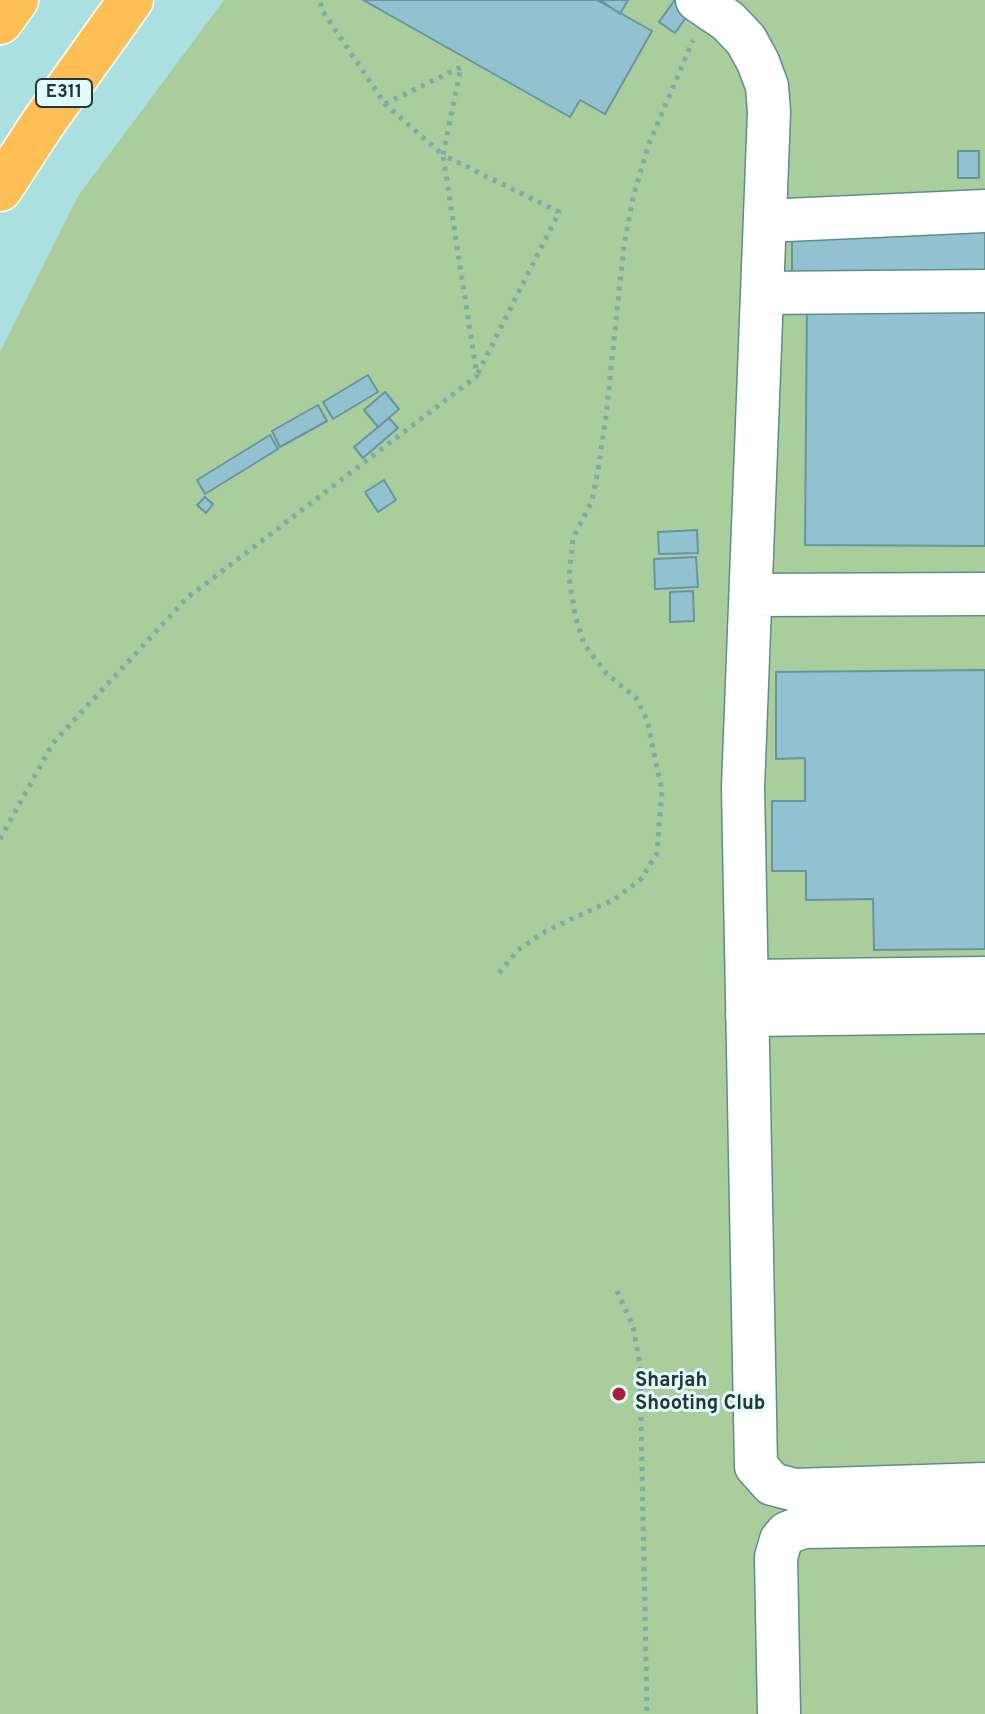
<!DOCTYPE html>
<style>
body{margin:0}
canvas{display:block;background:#abe0e0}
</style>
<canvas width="985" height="1714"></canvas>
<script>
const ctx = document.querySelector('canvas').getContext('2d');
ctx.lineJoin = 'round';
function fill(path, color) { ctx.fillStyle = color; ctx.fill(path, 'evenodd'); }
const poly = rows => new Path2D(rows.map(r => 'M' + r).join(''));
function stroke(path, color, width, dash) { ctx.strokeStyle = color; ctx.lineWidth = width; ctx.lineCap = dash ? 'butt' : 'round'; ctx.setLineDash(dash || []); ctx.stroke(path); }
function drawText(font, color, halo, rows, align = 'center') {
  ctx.font = font + ' Overpass,sans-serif'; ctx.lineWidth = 6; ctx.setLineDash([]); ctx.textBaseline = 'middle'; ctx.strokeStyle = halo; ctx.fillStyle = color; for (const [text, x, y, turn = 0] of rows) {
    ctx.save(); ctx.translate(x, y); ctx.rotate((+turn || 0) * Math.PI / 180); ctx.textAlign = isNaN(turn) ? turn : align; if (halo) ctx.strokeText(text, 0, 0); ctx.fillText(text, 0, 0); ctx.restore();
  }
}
fill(poly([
 [224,0,985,0,985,1714,0,1714,0,352,78,196]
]), '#aacd9c');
const building = poly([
 [363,0,597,0,652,31,605,114,580,100,570,117,363,0],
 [600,0,628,0,620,14,600,0],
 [674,1,690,12,675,33,659,22,674,1],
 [958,151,979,151,979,178,958,178,958,151],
 [792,232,985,232,985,278,792,279,792,232],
 [807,301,985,302,985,546,805,545,807,301],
 [368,375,378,392,333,419,323,402,368,375],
 [385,392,399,409,378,427,364,410,385,392],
 [318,405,327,421,280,447,272,431,318,405],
 [389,418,398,428,363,458,354,447,389,418],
 [270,435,278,449,205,494,197,480,270,435],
 [384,480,396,500,378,512,365,492,384,480],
 [205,497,213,504,206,513,197,505,205,497],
 [697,530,698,553,659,554,658,532,697,530],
 [696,557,698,587,655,589,654,559,696,557],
 [693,591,694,621,670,622,670,592,693,591],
 [985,670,985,949,874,950,873,899,806,900,806,871,772,871,772,801,805,801,805,758,776,759,776,672,985,670]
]);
fill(building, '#92c2cf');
stroke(building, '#6695a2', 2);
const minor = poly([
 [697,0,728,21,746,40,758,62,767,86,769,112,743,787,756,1466,772,1484,795,1490,985,1484],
 [765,221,985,211],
 [763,293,985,291],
 [751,595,985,594],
 [747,981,985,978],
 [747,1015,985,1012],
 [779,1714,776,1557,781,1540,787,1533,803,1527,985,1524]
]);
const highway = poly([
 [0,22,16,0],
 [0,189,43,123,131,0]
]);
stroke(minor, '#5c8e8f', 45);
stroke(highway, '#fff', 47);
stroke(poly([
 [385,104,461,67,443,155,559,212,477,375],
 [0,839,53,743,187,598,477,376,443,155,385,104,322,10,320,0],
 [499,973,518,950,546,931,615,899,642,878,657,853,662,791,647,720,636,698,606,673,584,644,575,615,569,577,573,538,592,501,598,470,606,416,624,245,633,198,648,146,693,40],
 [617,1291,633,1326,640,1365,647,1714]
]), '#7faaaa', 5, [4, 6]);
stroke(minor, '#fff', 42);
stroke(highway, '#febf57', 44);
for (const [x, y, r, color] of [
 [619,1394,8,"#af1b3a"]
]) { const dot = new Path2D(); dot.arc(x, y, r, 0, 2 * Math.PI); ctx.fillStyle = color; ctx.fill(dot); stroke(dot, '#e1fbfb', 3); }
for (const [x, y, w] of [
 [64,93,56]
]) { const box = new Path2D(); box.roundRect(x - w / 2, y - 14, w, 28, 6); ctx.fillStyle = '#e1fbfb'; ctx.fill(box); stroke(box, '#223738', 2); }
drawText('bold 18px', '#223738', null, [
 ["E311",64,93]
]);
drawText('bold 20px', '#223738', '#e1fbfb', [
 ["Sharjah",635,1382],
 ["Shooting Club",635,1405]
], 'left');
</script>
